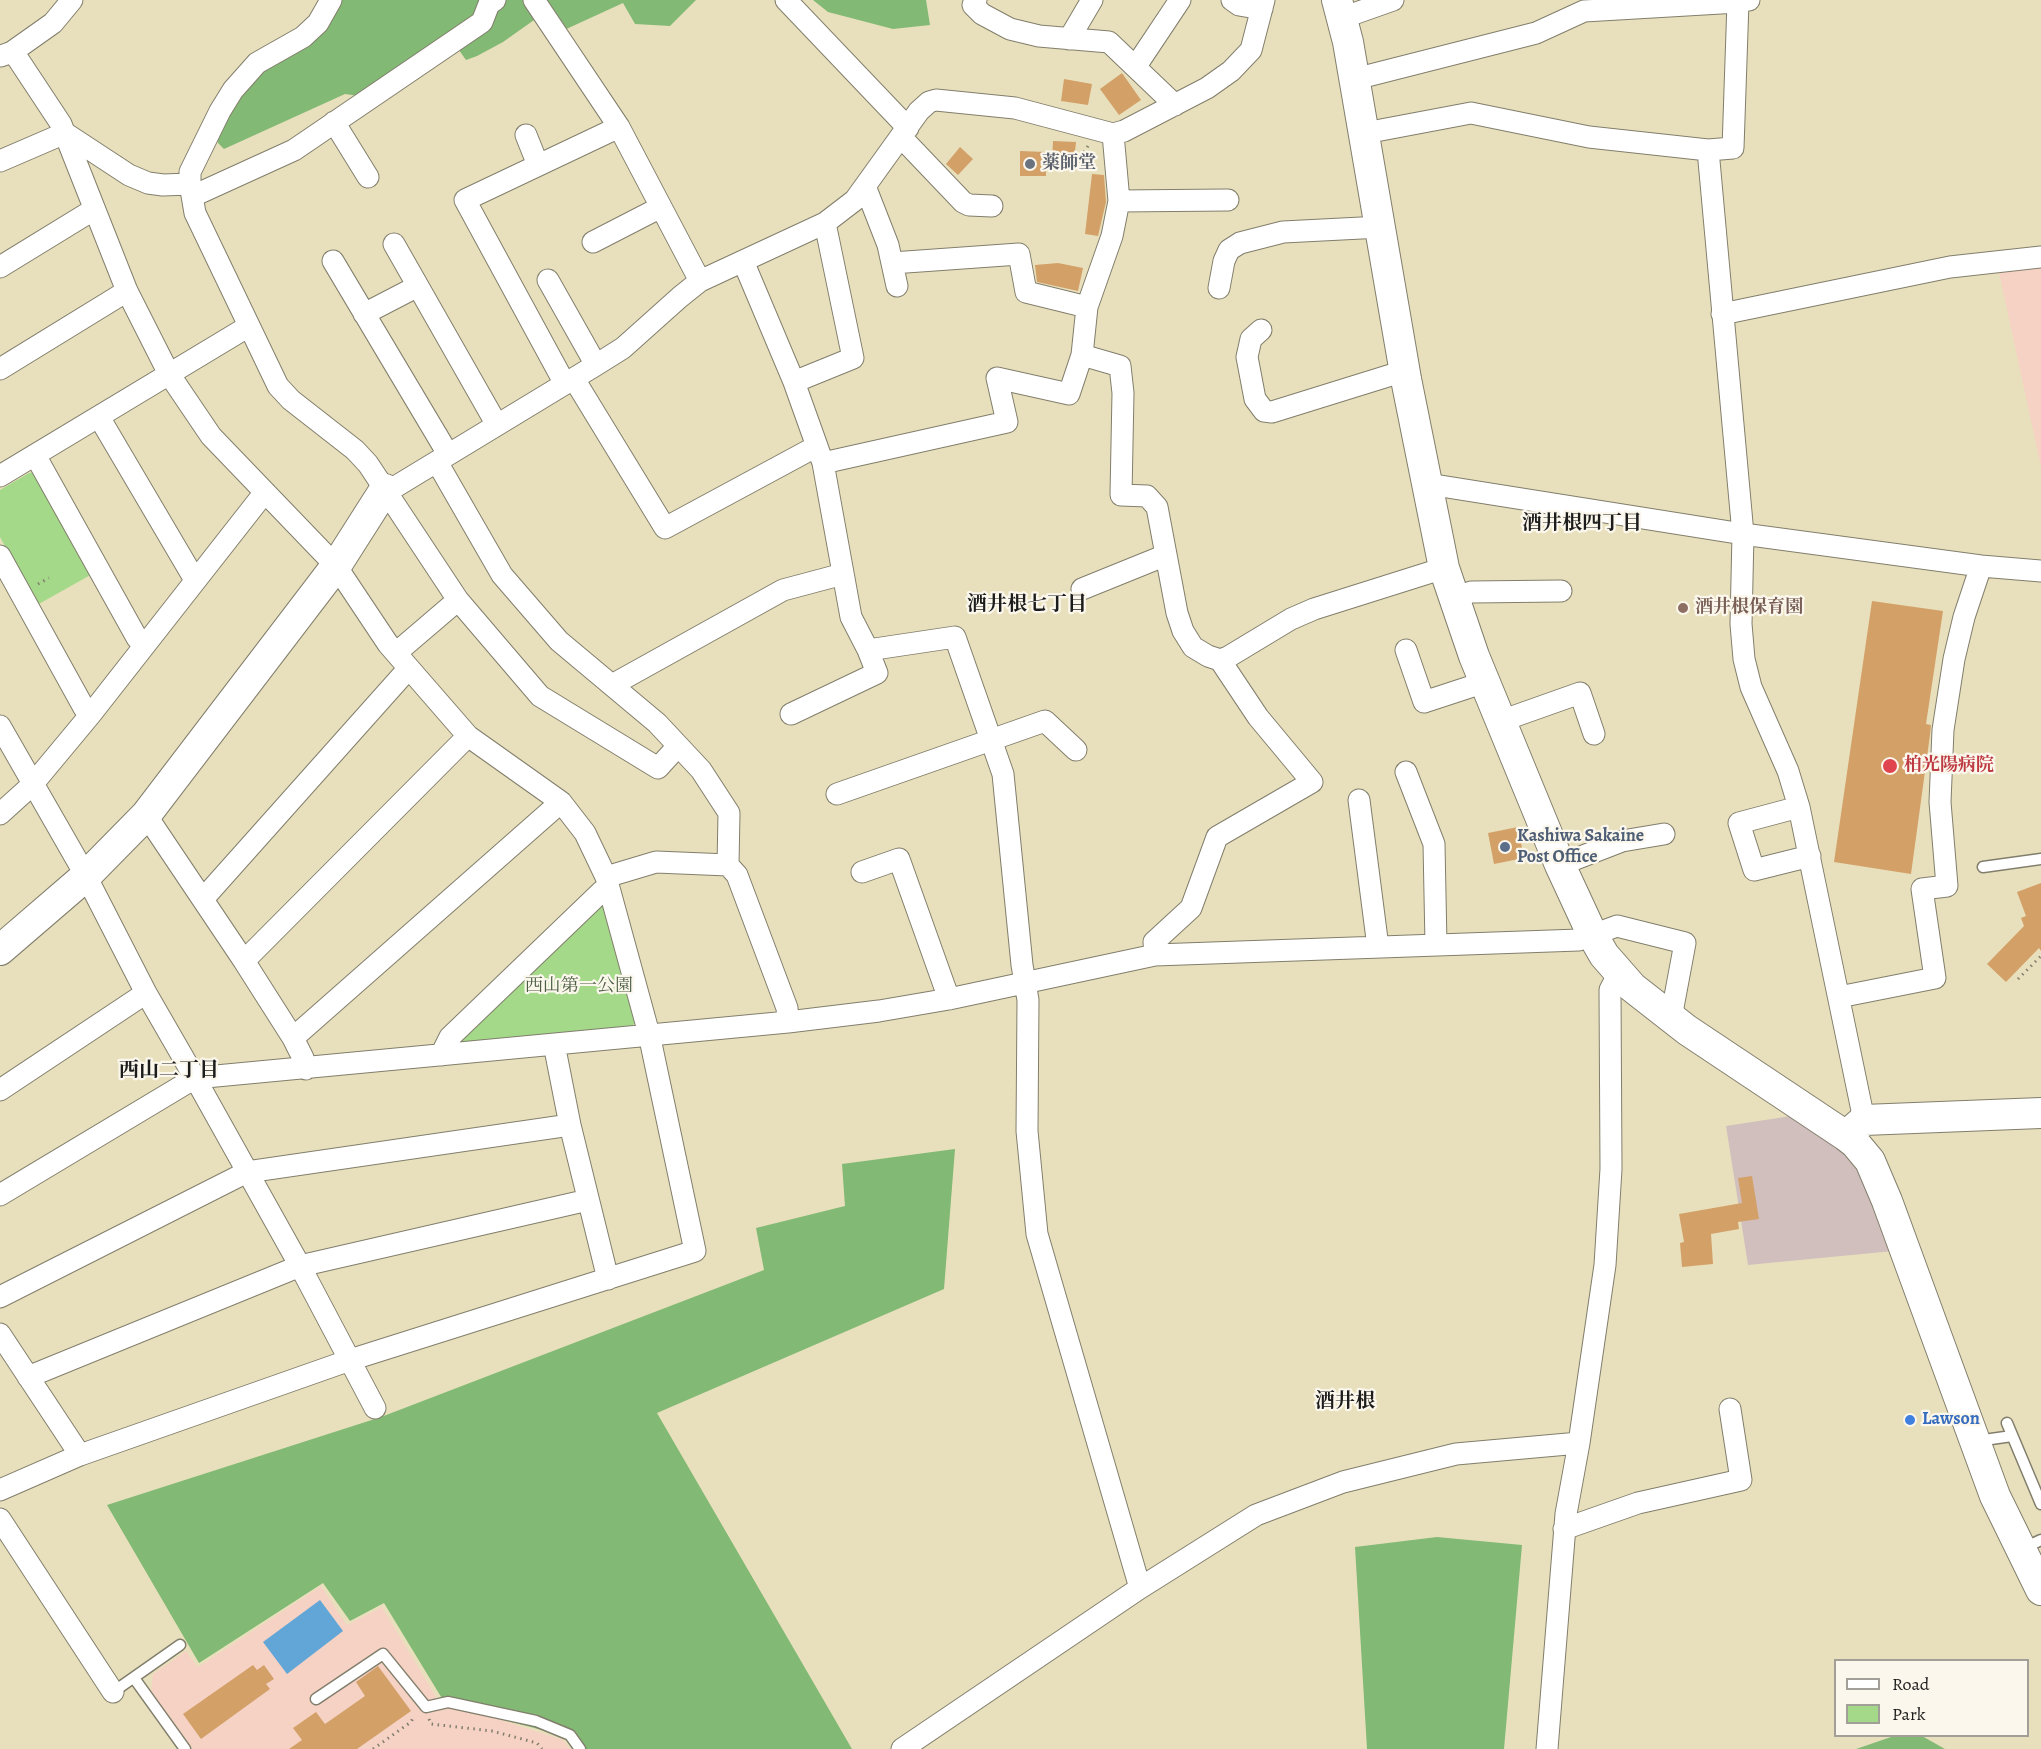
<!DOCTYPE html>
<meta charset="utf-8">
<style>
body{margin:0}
#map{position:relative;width:2041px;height:1749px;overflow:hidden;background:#e8e0bc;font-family:Alegreya,serif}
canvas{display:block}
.legend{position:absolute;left:1834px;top:1659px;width:195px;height:78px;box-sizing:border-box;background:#fbf7ec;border:2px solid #a29f99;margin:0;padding:8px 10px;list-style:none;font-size:18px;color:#1c1c1c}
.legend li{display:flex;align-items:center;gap:12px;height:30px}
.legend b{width:30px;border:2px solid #a29f99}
</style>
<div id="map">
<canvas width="2041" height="1749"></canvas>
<ul class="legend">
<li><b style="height:8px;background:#fff"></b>Road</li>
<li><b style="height:16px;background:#a3d989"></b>Park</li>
</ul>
</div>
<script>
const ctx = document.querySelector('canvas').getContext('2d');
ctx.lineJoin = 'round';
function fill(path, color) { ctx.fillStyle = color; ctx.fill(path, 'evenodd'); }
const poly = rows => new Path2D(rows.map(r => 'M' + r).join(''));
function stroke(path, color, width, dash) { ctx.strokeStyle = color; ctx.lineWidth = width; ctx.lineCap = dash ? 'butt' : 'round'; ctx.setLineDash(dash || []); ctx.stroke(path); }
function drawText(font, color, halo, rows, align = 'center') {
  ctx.font = font + ' Alegreya,"Noto Serif JP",serif'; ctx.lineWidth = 4.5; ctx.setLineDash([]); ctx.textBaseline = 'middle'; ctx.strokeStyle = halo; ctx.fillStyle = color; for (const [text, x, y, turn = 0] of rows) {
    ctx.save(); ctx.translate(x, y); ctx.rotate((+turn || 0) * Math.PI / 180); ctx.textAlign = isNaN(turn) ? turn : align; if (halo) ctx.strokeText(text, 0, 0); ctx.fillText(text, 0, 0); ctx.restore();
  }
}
fill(poly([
 [2041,263,2041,467,1998,268],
 [321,1586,347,1625,382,1607,438,1700,563,1740,570,1749,193,1749,151,1691,153,1674,186,1651,198,1667]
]), '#f6d2c4');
fill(poly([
 [1791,1116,1851,1157,1865,1179,1893,1251,1748,1265,1726,1126]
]), '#d1bfbe');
fill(poly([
 [34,472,94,573,37,605,0,537,0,490,29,473],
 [601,903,605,904,635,1022,632,1027,457,1044]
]), '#a3d989');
fill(poly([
 [334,0,696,0,670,26,635,24,623,3,562,31,551,8,503,42,477,56,466,60,449,36,359,96,345,94,224,149,218,143,211,110,249,55,300,28],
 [813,0,926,0,930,25,893,29,828,12],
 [955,1149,944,1289,657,1413,852,1749,575,1749,565,1736,446,1705,384,1603,350,1621,323,1583,199,1663,107,1505,381,1417,764,1270,756,1228,845,1206,842,1164],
 [1437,1537,1522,1545,1504,1749,1367,1749,1355,1547],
 [1894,1736,1922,1736,1945,1749,1856,1749]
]), '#82b975');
fill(poly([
 [320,1600,343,1631,287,1674,263,1642]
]), '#61a6d7');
fill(poly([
 [1122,73,1141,100,1119,115,1100,89],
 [1064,79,1092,84,1088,105,1061,101],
 [1053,141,1076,142,1074,161,1052,160],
 [960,147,973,159,958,175,946,164],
 [1020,151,1046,152,1046,176,1020,176],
 [1092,174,1104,175,1106,202,1098,236,1085,234],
 [1058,263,1083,268,1078,291,1037,282,1035,265],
 [1872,601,1943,611,1926,724,1931,725,1930,735,1911,874,1834,862],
 [1518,827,1524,858,1494,864,1488,833],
 [2041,883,2041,951,2039,948,2006,982,1987,964,2024,926,2021,918,2026,916,2017,892],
 [1752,1176,1759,1219,1738,1222,1739,1229,1711,1234,1713,1264,1682,1267,1680,1243,1684,1242,1679,1214,1742,1203,1738,1178],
 [253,1665,257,1670,264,1665,274,1679,266,1684,270,1689,201,1739,183,1714],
 [378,1666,411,1711,357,1749,289,1749,302,1740,293,1728,316,1712,325,1724,365,1696,356,1682]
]), '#d3a068');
const lane = poly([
 [1983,867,2041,859],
 [2007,1423,2041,1504],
 [1977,1441,2012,1436],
 [2024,1548,2041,1540],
 [134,1678,185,1749],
 [113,1692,180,1645],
 [316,1699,383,1654,426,1707,448,1702,536,1721,570,1735,580,1749]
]);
const street = poly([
 [534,0,619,127,700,281],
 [786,0,908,128],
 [976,0,973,5,982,14,1010,29,1039,36,1109,42,1175,105],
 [1232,0,1239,5,1262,9],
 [1342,18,1393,0],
 [1069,39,1092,0],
 [1,56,12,52,53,23,72,0],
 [1136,66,1180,0],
 [1355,79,1536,33,1584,11,1738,2],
 [334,122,368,177],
 [65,133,129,175,148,183,163,185,190,184,190,172,220,111,233,90,257,63,303,37,318,23,331,0],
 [1365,133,1471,113,1589,137,1708,150,1733,148,1738,2,1749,0],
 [526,135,538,165],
 [901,137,963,202,969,205,992,206],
 [1708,150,1743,534,1741,624,1744,659,1751,687,1788,771,1799,807,1864,1120],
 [0,161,65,133],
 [190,184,195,213,278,386,291,400,355,450,368,464,458,600,396,653],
 [865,186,888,245,897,286],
 [193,196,294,150,482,22,489,4,495,0],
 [1119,201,1228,200],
 [593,242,661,207],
 [394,244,497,425],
 [333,261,448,454],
 [743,261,794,382,823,463,851,617,868,650,955,637,1003,774,1022,965,1028,1000,1027,1131,1037,1234,1140,1588],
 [892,263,1019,254,1026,292,1087,307],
 [0,267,93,210],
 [548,280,596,365],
 [1219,288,1224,261,1229,250,1240,243,1283,232,1381,227],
 [364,314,418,286],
 [1722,314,1950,267,2041,257],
 [1261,330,1251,339,1247,357,1255,399,1264,411,1272,412,1404,371],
 [1082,355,1120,366,1123,393,1121,495,1147,496,1157,507,1177,613,1183,631,1193,647,1208,656,1220,660,1228,657,1291,619,1314,609,1444,568],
 [0,369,127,291],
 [574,379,665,528,817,446],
 [794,382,853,358,825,223],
 [565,384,465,200,619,127],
 [99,417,195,580],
 [35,455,137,638,144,644],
 [437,462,502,575,559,641,657,723,701,770,729,813,728,865,737,875,787,1008,788,1022],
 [823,463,1007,422,997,378,1069,394,1082,355,1087,307,1112,236,1119,201,1113,134],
 [0,476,249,326],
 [1428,484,1743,534,1981,566,2041,571],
 [385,489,395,487,596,365,623,348,680,297,700,281,825,223,855,200,919,111,929,102,936,100,1015,108,1113,134,1124,131,1207,88,1231,71,1251,50,1264,0],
 [0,556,84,708,91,714],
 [1082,589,1166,555],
 [1455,598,1471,592,1561,591],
 [458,600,540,696,658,768,678,746],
 [1406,650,1424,702,1485,682],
 [612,685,783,590,843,574],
 [791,714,877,673,868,650],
 [1501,721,1580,693,1594,734],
 [0,726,86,876,146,993,195,1078,788,1022,879,1011,949,999,1155,955,1579,940,1617,926,1685,943,1671,1018],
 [1406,772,1434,844,1436,945],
 [837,794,1045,721,1076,750],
 [1359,800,1378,947],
 [1799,807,1739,823,1754,870,1810,856],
 [0,814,32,785,91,714,265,492],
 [146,815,244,961,293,1038,303,1058,306,1069],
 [1560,865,1622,841,1664,834],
 [862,872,899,859,949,999],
 [606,877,656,862,728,865],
 [203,899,409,668],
 [1155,955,1154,942,1191,908,1217,837,1312,782,1258,717,1220,660],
 [244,961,468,736],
 [1839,997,1935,978,1922,889,1947,886,1940,802,1943,730,1954,659,1964,617,1981,566],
 [293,1038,561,802],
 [554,1044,570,1125,608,1279],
 [441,1055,450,1037,602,891,609,889],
 [0,1090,146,993],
 [0,1195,195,1078,300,1266,375,1408],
 [0,1297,247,1172,570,1125],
 [0,1334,80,1455],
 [28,1377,300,1266,588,1200],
 [0,1490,80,1455,350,1360,695,1251,649,1034,606,877,585,833,561,802,468,736,388,644,336,566,211,436,169,374,127,291,61,124,18,59,12,52],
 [0,1519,113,1692],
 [1564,1529,1638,1503,1741,1480,1730,1409],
 [902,1749,1140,1588,1256,1515,1343,1482,1456,1454,1579,1443],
 [1547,1749,1566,1514,1579,1443,1605,1265,1611,1169,1610,990,1619,973]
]);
const secondary = poly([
 [1337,0,1348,42,1406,379,1444,568,1474,656,1560,865,1592,934,1604,955,1632,987,1687,1030,1846,1136,1855,1143,1870,1161,1887,1201,1995,1496,2041,1590],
 [0,950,86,876,146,815,336,566,385,489],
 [1846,1136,1864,1120,2041,1113]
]);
stroke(lane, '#827e6c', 13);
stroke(street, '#827e6c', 23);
stroke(secondary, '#827e6c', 32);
stroke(poly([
 [1049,165,1076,165,1088,146],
 [38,584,49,578],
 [2018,979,2041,956],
 [429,1719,431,1724,492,1731,537,1743,542,1749],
 [373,1749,411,1722,414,1716]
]), '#827e6c', 3, [1.5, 4.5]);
stroke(lane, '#fff', 10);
stroke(street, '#fff', 21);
stroke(secondary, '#fff', 30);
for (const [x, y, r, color] of [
 [1030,164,6,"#6b7280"],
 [1683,608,6,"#8d6e63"],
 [1890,766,8,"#e0444e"],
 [1505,847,6,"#5c6f8a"],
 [1910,1420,6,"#3f7fe0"]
]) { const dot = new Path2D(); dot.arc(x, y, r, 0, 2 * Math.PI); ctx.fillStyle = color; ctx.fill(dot); stroke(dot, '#fbf7ec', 2); }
drawText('bold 18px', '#5b616d', '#fbf7ec', [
 ["薬師堂",1042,164]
], 'left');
drawText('bold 18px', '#785e54', '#fbf7ec', [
 ["酒井根保育園",1695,608]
], 'left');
drawText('bold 18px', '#be3a42', '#fbf7ec', [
 ["柏光陽病院",1904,766]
], 'left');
drawText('bold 18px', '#4e5e75', '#fbf7ec', [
 ["Kashiwa Sakaine",1517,837],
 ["Post Office",1517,858]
], 'left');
drawText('18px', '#4b5e42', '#fbf7ec', [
 ["西山第一公園",579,987]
]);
drawText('bold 18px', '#366cbe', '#fbf7ec', [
 ["Lawson",1922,1420]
], 'left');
drawText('bold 20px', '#1c1c1c', '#fbf7ec', [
 ["酒井根四丁目",1582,524],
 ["酒井根七丁目",1027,605],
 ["西山二丁目",169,1071],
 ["酒井根",1345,1402]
]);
</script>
